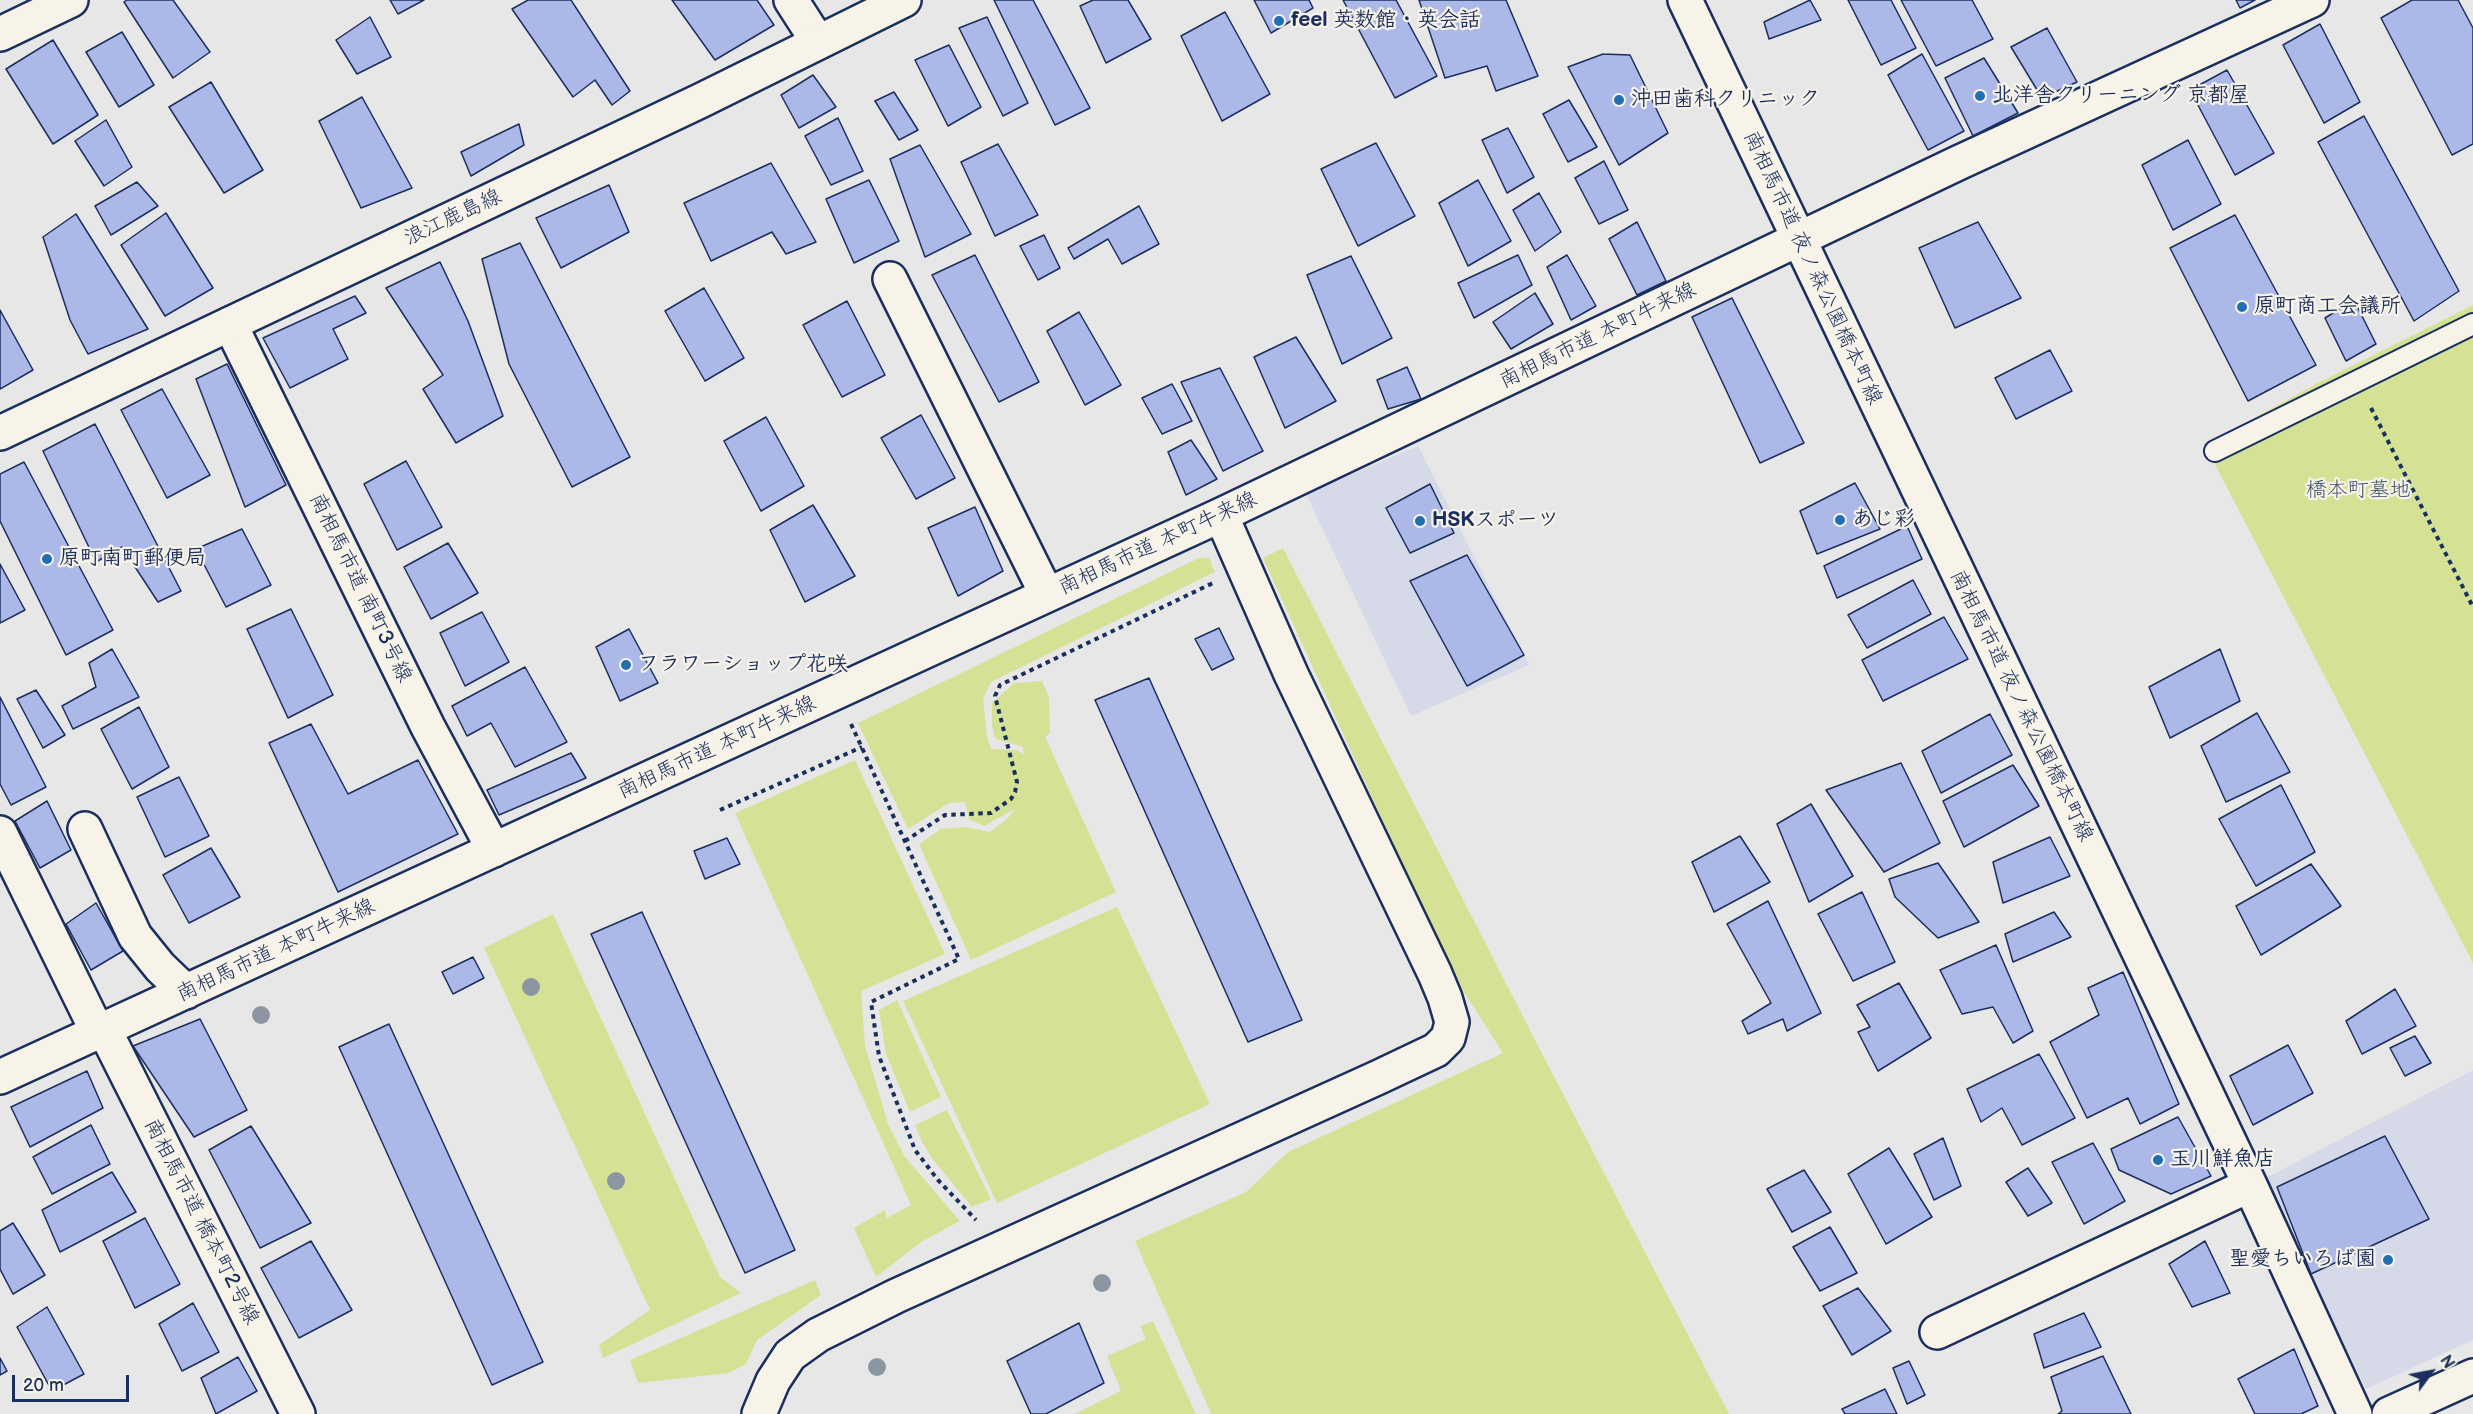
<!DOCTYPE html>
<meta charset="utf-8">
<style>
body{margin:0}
#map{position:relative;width:2473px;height:1414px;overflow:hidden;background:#e8e7e8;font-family:"Balsamiq Sans",sans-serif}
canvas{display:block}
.north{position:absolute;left:2401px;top:1342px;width:60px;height:60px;-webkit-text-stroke:4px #f7f3e8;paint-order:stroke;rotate:58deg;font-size:16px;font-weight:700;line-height:24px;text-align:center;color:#1b2f5e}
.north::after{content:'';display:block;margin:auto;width:21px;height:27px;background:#1b2f5e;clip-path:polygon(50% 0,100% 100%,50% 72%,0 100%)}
.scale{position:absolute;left:12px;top:1375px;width:117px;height:27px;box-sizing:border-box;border:3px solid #1b2f5e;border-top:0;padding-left:8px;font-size:18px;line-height:21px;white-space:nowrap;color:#1b2f5e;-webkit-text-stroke:4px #f7f3e8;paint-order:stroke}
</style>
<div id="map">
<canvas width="2473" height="1414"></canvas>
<div class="north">N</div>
<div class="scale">20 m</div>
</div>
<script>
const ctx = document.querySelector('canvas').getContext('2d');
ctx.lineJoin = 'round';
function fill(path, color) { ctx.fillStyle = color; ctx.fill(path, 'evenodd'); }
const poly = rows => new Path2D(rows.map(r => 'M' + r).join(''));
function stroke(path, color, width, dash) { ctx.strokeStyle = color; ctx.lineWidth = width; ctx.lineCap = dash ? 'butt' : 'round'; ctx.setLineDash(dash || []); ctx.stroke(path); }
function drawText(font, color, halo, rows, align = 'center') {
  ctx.font = font + ' "Balsamiq Sans","Klee One",sans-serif'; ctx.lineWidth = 4.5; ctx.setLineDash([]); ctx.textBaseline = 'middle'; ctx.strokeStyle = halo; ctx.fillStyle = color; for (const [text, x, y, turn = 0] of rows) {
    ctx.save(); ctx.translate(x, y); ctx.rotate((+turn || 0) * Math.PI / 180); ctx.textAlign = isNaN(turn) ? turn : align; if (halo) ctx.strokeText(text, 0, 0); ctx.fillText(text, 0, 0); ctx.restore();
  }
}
fill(poly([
 [1418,446,1529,665,1411,716,1306,494],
 [2473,1070,2473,1340,2366,1389,2264,1179]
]), '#d6d9e8');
fill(poly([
 [2473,305,2473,963,2205,445,2316,384],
 [1283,548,1533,1036,1729,1414,1211,1414,1135,1241,1246,1192,1288,1152,1503,1053,1453,975,1263,558],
 [1199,558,1209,558,1215,572,991,682,983,699,987,736,991,749,1017,750,1024,755,1023,747,996,739,992,727,992,703,1014,683,1042,681,1049,698,1050,733,1045,737,1116,892,971,960,919,844,941,829,964,827,990,832,1009,817,1015,809,984,826,969,819,965,802,949,803,908,829,858,723],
 [855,760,945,954,861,991,865,1045,888,1124,905,1157,960,1221,921,1242,876,1277,854,1228,885,1210,887,1218,911,1205,735,813],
 [1117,907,1210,1104,997,1203,903,1001],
 [553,914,720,1277,741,1293,603,1358,599,1345,650,1310,484,948],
 [897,1000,941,1097,910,1112,886,1054,879,1010],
 [947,1110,991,1199,972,1207,931,1157,922,1142,915,1125],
 [815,1280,821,1295,757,1340,746,1364,729,1373,638,1383,630,1360],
 [1153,1321,1196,1414,1075,1414,1121,1391,1107,1356,1146,1339,1140,1326]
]), '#d5e295');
const building = poly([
 [127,0,173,0,210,52,173,78,124,2,127,0],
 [390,0,424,0,398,14,390,0],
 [528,0,571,0,630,91,612,105,595,80,573,97,512,9,528,0],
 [672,0,757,0,774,25,715,60,672,0],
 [994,0,1033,0,1090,108,1055,125,994,0],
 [1093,0,1128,0,1151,39,1106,63,1080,6,1093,0],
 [1254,0,1309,0,1313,8,1271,33,1254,0],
 [1343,0,1396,0,1437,76,1395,98,1343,0],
 [1419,0,1506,0,1538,76,1496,91,1487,66,1445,78,1419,0],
 [1810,0,1821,20,1769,39,1764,22,1810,0],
 [1848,0,1891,0,1916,48,1881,65,1848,0],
 [1901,0,1972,0,1993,39,1936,66,1901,0],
 [2236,0,2255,0,2240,8,2236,0],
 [2412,0,2458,0,2473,28,2473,144,2452,155,2381,18,2412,0],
 [1225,12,1270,94,1222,121,1181,36,1225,12],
 [370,17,391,57,357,74,336,40,370,17],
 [987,17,1028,103,1003,116,959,28,987,17],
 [2320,24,2360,102,2324,123,2283,45,2320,24],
 [2047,28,2077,82,2042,98,2011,47,2047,28],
 [122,32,154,85,119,107,86,52,122,32],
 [53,40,98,115,53,144,6,69,53,40],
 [949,45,981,107,948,126,915,60,949,45],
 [1603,54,1630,55,1668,133,1619,165,1568,67,1603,54],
 [1922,54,1964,131,1928,150,1888,75,1922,54],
 [1984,58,2018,113,1973,136,1945,78,1984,58],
 [2227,70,2274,153,2235,175,2190,90,2227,70],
 [813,75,836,107,799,128,781,95,813,75],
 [211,82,263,170,224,193,169,107,211,82],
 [894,92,918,130,899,140,875,101,894,92],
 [362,97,412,188,361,208,319,121,362,97],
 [1569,100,1597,147,1568,162,1543,114,1569,100],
 [2364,116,2459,291,2414,321,2318,142,2364,116],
 [838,118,863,171,831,185,805,136,838,118],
 [106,120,132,167,104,186,75,141,106,120],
 [519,124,524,145,471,176,461,152,519,124],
 [1508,128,1534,177,1507,193,1482,140,1508,128],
 [2188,140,2221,204,2173,230,2142,165,2188,140],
 [1376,143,1415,216,1358,246,1321,169,1376,143],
 [998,144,1038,215,995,236,961,162,998,144],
 [920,145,971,234,925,257,890,159,920,145],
 [1604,161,1628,210,1599,224,1575,178,1604,161],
 [771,163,816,242,786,254,772,232,711,261,684,203,771,163],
 [869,180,899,241,854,263,826,199,869,180],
 [1478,180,1511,241,1468,266,1439,203,1478,180],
 [137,182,158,206,111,235,95,206,137,182],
 [609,185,629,232,561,268,536,218,609,185],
 [1539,193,1561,232,1535,251,1513,210,1539,193],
 [1139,206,1159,244,1122,264,1108,239,1074,259,1068,248,1139,206],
 [166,213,213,288,165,316,121,245,166,213],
 [76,214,148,329,88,354,70,320,43,237,76,214],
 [2235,215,2316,365,2248,401,2170,248,2235,215],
 [1637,222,1666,281,1637,295,1609,239,1637,222],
 [1978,222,2021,298,1955,328,1919,248,1978,222],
 [1044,235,1060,268,1038,280,1020,246,1044,235],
 [520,243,630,457,572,487,509,364,482,259,520,243],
 [975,255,1039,382,999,402,932,275,975,255],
 [1518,255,1532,285,1474,318,1458,283,1518,255],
 [1567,255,1596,306,1571,320,1547,267,1567,255],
 [1351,256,1392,338,1342,364,1307,275,1351,256],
 [440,262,468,321,503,416,456,443,423,389,443,375,386,288,440,262],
 [704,288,744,358,705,381,665,311,704,288],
 [1535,293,1553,324,1511,349,1493,322,1535,293],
 [355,296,366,313,333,329,348,359,290,388,263,338,355,296],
 [1732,298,1804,443,1760,463,1692,317,1732,298],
 [2354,300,2376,344,2346,361,2325,318,2354,300],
 [847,301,885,375,842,397,803,325,847,301],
 [0,310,33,370,0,389,0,310],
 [1079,312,1121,385,1085,405,1047,331,1079,312],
 [1296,337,1336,401,1285,428,1254,357,1296,337],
 [2050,350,2072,391,2016,419,1995,378,2050,350],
 [227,364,286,485,245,507,196,379,227,364],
 [1407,367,1421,399,1388,409,1377,380,1407,367],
 [1220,368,1263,451,1223,471,1181,382,1220,368],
 [1172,384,1192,421,1162,434,1142,398,1172,384],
 [162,389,210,475,167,498,121,410,162,389],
 [921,415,955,478,916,499,881,438,921,415],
 [766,417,804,486,761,511,724,441,766,417],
 [95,424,181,591,158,602,122,547,96,562,43,451,95,424],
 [1191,440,1217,479,1186,495,1168,452,1191,440],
 [406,461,442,527,397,550,364,484,406,461],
 [24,462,113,630,66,655,0,521,0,474,24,462],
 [1855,483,1880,529,1817,554,1800,511,1855,483],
 [1430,484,1454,533,1410,553,1386,508,1430,484],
 [813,505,855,576,805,602,770,530,813,505],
 [975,507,1003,571,958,596,928,528,975,507],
 [1907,526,1922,559,1837,598,1824,566,1907,526],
 [242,529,271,585,226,607,196,549,242,529],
 [448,543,478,593,431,619,404,567,448,543],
 [1467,555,1524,655,1467,686,1410,581,1467,555],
 [0,564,25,610,0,623,0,564],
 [1913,580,1931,614,1867,648,1848,615,1913,580],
 [291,609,333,695,288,718,247,629,291,609],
 [482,612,509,662,465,686,440,633,482,612],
 [1944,617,1968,659,1883,701,1862,660,1944,617],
 [1219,628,1234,659,1212,670,1195,639,1219,628],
 [629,629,658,683,620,701,596,647,629,629],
 [112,649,139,697,73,729,62,706,96,687,89,663,112,649],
 [2220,649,2240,701,2170,738,2149,687,2220,649],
 [525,667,567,742,515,767,491,723,467,736,452,706,525,667],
 [1149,678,1302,1020,1248,1042,1095,700,1149,678],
 [36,690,65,735,43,748,17,699,36,690],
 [0,697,46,787,11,805,0,784,0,697],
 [139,707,169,767,132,789,101,729,139,707],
 [2257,713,2290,772,2226,802,2201,746,2257,713],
 [1990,714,2012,755,1941,793,1922,751,1990,714],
 [311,724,348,794,418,760,458,834,338,892,269,743,311,724],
 [571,753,586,778,499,815,487,790,571,753],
 [1901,763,1940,843,1884,872,1826,790,1901,763],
 [2013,765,2039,806,1964,847,1943,801,2013,765],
 [179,777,209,836,165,857,137,797,179,777],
 [2281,785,2315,852,2256,886,2219,819,2281,785],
 [47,801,71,850,40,868,15,821,47,801],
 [1811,804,1853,876,1809,902,1777,824,1811,804],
 [1740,836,1770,882,1714,912,1692,862,1740,836],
 [2050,837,2070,876,2003,903,1993,862,2050,837],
 [727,838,740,864,705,879,694,851,727,838],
 [211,848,240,897,189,923,163,875,211,848],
 [1938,863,1979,922,1938,938,1895,897,1889,879,1938,863],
 [2311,864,2341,906,2261,955,2236,906,2311,864],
 [1862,892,1895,962,1853,981,1818,914,1862,892],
 [1768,901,1821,1013,1787,1031,1783,1019,1748,1034,1742,1021,1771,1003,1727,924,1768,901],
 [96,903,123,951,91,970,66,924,96,903],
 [642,912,795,1250,745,1273,591,934,642,912],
 [2054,912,2071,937,2013,962,2005,934,2054,912],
 [1996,945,2033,1031,2013,1043,1993,1007,1962,1014,1940,970,1996,945],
 [473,957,484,978,453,994,442,972,473,957],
 [2123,972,2179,1104,2140,1124,2128,1098,2087,1118,2050,1042,2099,1015,2088,988,2123,972],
 [1899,983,1931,1038,1878,1071,1858,1032,1870,1027,1857,1005,1899,983],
 [2395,989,2416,1026,2362,1054,2346,1021,2395,989],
 [200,1019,247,1110,194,1137,133,1046,200,1019],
 [389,1024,543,1362,492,1385,339,1047,389,1024],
 [2415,1036,2431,1063,2405,1076,2390,1048,2415,1036],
 [2288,1045,2313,1093,2253,1125,2230,1076,2288,1045],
 [2039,1054,2075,1118,2022,1145,2002,1108,1981,1122,1967,1089,2039,1054],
 [87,1071,103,1108,30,1147,11,1107,87,1071],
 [2178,1117,2211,1176,2171,1194,2119,1170,2111,1149,2178,1117],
 [91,1125,110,1164,52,1194,33,1157,91,1125],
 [251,1126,311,1223,260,1248,209,1150,251,1126],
 [2385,1136,2429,1219,2311,1274,2277,1187,2385,1136],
 [1943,1138,1961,1186,1934,1200,1914,1154,1943,1138],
 [2093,1143,2125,1201,2084,1224,2052,1162,2093,1143],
 [1889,1148,1932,1217,1886,1244,1848,1174,1889,1148],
 [2028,1168,2052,1203,2028,1216,2006,1182,2028,1168],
 [1804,1170,1831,1212,1792,1232,1767,1189,1804,1170],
 [112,1172,136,1212,60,1252,42,1210,112,1172],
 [145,1218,180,1284,135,1308,103,1241,145,1218],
 [13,1223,45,1275,13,1294,0,1269,0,1231,13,1223],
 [1830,1227,1857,1273,1820,1291,1793,1247,1830,1227],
 [311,1241,352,1310,299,1338,261,1268,311,1241],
 [2205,1241,2230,1293,2192,1307,2169,1264,2205,1241],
 [1858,1288,1891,1331,1852,1355,1823,1306,1858,1288],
 [193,1303,219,1352,182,1371,159,1324,193,1303],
 [47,1307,84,1374,52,1391,17,1327,47,1307],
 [2084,1313,2101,1347,2044,1368,2034,1334,2084,1313],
 [1079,1323,1104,1383,1046,1414,1031,1414,1007,1361,1079,1323],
 [2294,1349,2318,1406,2301,1414,2255,1414,2238,1379,2294,1349],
 [2103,1356,2131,1414,2058,1414,2062,1411,2051,1377,2103,1356],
 [238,1357,257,1391,216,1414,201,1378,238,1357],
 [0,1358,7,1371,0,1375,0,1358],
 [1909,1361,1925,1395,1907,1404,1893,1368,1909,1361],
 [1885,1389,1897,1414,1845,1414,1842,1409,1885,1389]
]);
fill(building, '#acb8e8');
stroke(building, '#1b2f5e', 1.5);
const service = poly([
 [2215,451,2473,324]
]);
const minor = poly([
 [791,0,818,42],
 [1685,0,2250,1185,2355,1414],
 [0,34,71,0],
 [890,279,1047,595],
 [230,324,428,727,494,850],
 [85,829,135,936,160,967,186,992],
 [0,833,98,1033],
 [104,1029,298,1414],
 [0,1077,1221,515,1958,163,2312,0],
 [1937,1332,2250,1185],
 [759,1414,773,1381,790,1355,818,1335,896,1296,1379,1077,1436,1050,1448,1038,1452,1022,1445,998,1435,974,1291,674,1221,515]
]);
const tertiary = poly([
 [2389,1414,2473,1376]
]);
const secondary = poly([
 [0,433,702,100,904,0]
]);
stroke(service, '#1b2f5e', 24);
stroke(minor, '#1b2f5e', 38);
stroke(tertiary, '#1b2f5e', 38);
stroke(secondary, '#1b2f5e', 38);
stroke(poly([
 [2371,408,2473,607],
 [851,724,959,959,871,1002,879,1056,915,1150,938,1180,976,1220],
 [720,810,862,747],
 [905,841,945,815,991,813,1011,799,1015,792,1017,782,995,696,1000,685,1213,583]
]), '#1b2f5e', 4, [4.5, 4.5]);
stroke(service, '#f7f3e8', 20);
stroke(minor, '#f7f3e8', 33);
stroke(tertiary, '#f7f3e8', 33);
stroke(secondary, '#f7f3e8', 33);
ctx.fillStyle = '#8c96a2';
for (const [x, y] of [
 [531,987],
 [261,1015],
 [616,1181],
 [1102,1283],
 [877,1367]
]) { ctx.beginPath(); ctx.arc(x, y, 9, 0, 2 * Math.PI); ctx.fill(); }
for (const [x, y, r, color] of [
 [1279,21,6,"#1f6fb2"],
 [1980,96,6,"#1f6fb2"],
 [1619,100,6,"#1f6fb2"],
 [2242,307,6,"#1f6fb2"],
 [1840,520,6,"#1f6fb2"],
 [1420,521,6,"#1f6fb2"],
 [47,559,6,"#1f6fb2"],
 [626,665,6,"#1f6fb2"],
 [2158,1160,6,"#1f6fb2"],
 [2388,1260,6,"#1f6fb2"]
]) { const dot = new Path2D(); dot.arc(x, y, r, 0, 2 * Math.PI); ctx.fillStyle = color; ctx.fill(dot); stroke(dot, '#f7f3e8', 2); }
drawText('bold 21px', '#1b2f5e', '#f7f3e8', [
 ["feel 英数館・英会話",1291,21],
 ["北洋舎クリーニング 京都屋",1992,96],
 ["沖田歯科クリニック",1631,100],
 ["原町商工会議所",2254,307],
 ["あじ彩",1852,520],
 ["HSKスポーツ",1432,521],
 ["原町南町郵便局",59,559],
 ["フラワーショップ花咲",638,665],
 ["玉川鮮魚店",2170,1160],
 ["聖愛ちいろば園",2376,1260,"right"]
], 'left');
drawText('21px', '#1b2f5e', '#f7f3e8', [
 ["浪江鹿島線",453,218,-25],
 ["南相馬市道 夜ノ森公園橋本町線",1812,268,65],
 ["南相馬市道 本町牛来線",1598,336,-26],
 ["南相馬市道 本町牛来線",1158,544,-25],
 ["南相馬市道 南町3号線",360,588,64],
 ["南相馬市道 夜ノ森公園橋本町線",2021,706,64],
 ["南相馬市道 本町牛来線",717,748,-25],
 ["南相馬市道 本町牛来線",276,951,-25],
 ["南相馬市道 橋本町2号線",201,1222,63]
]);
drawText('21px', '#405369', '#f7f3e8', [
 ["橋本町墓地",2358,491]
]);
</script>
